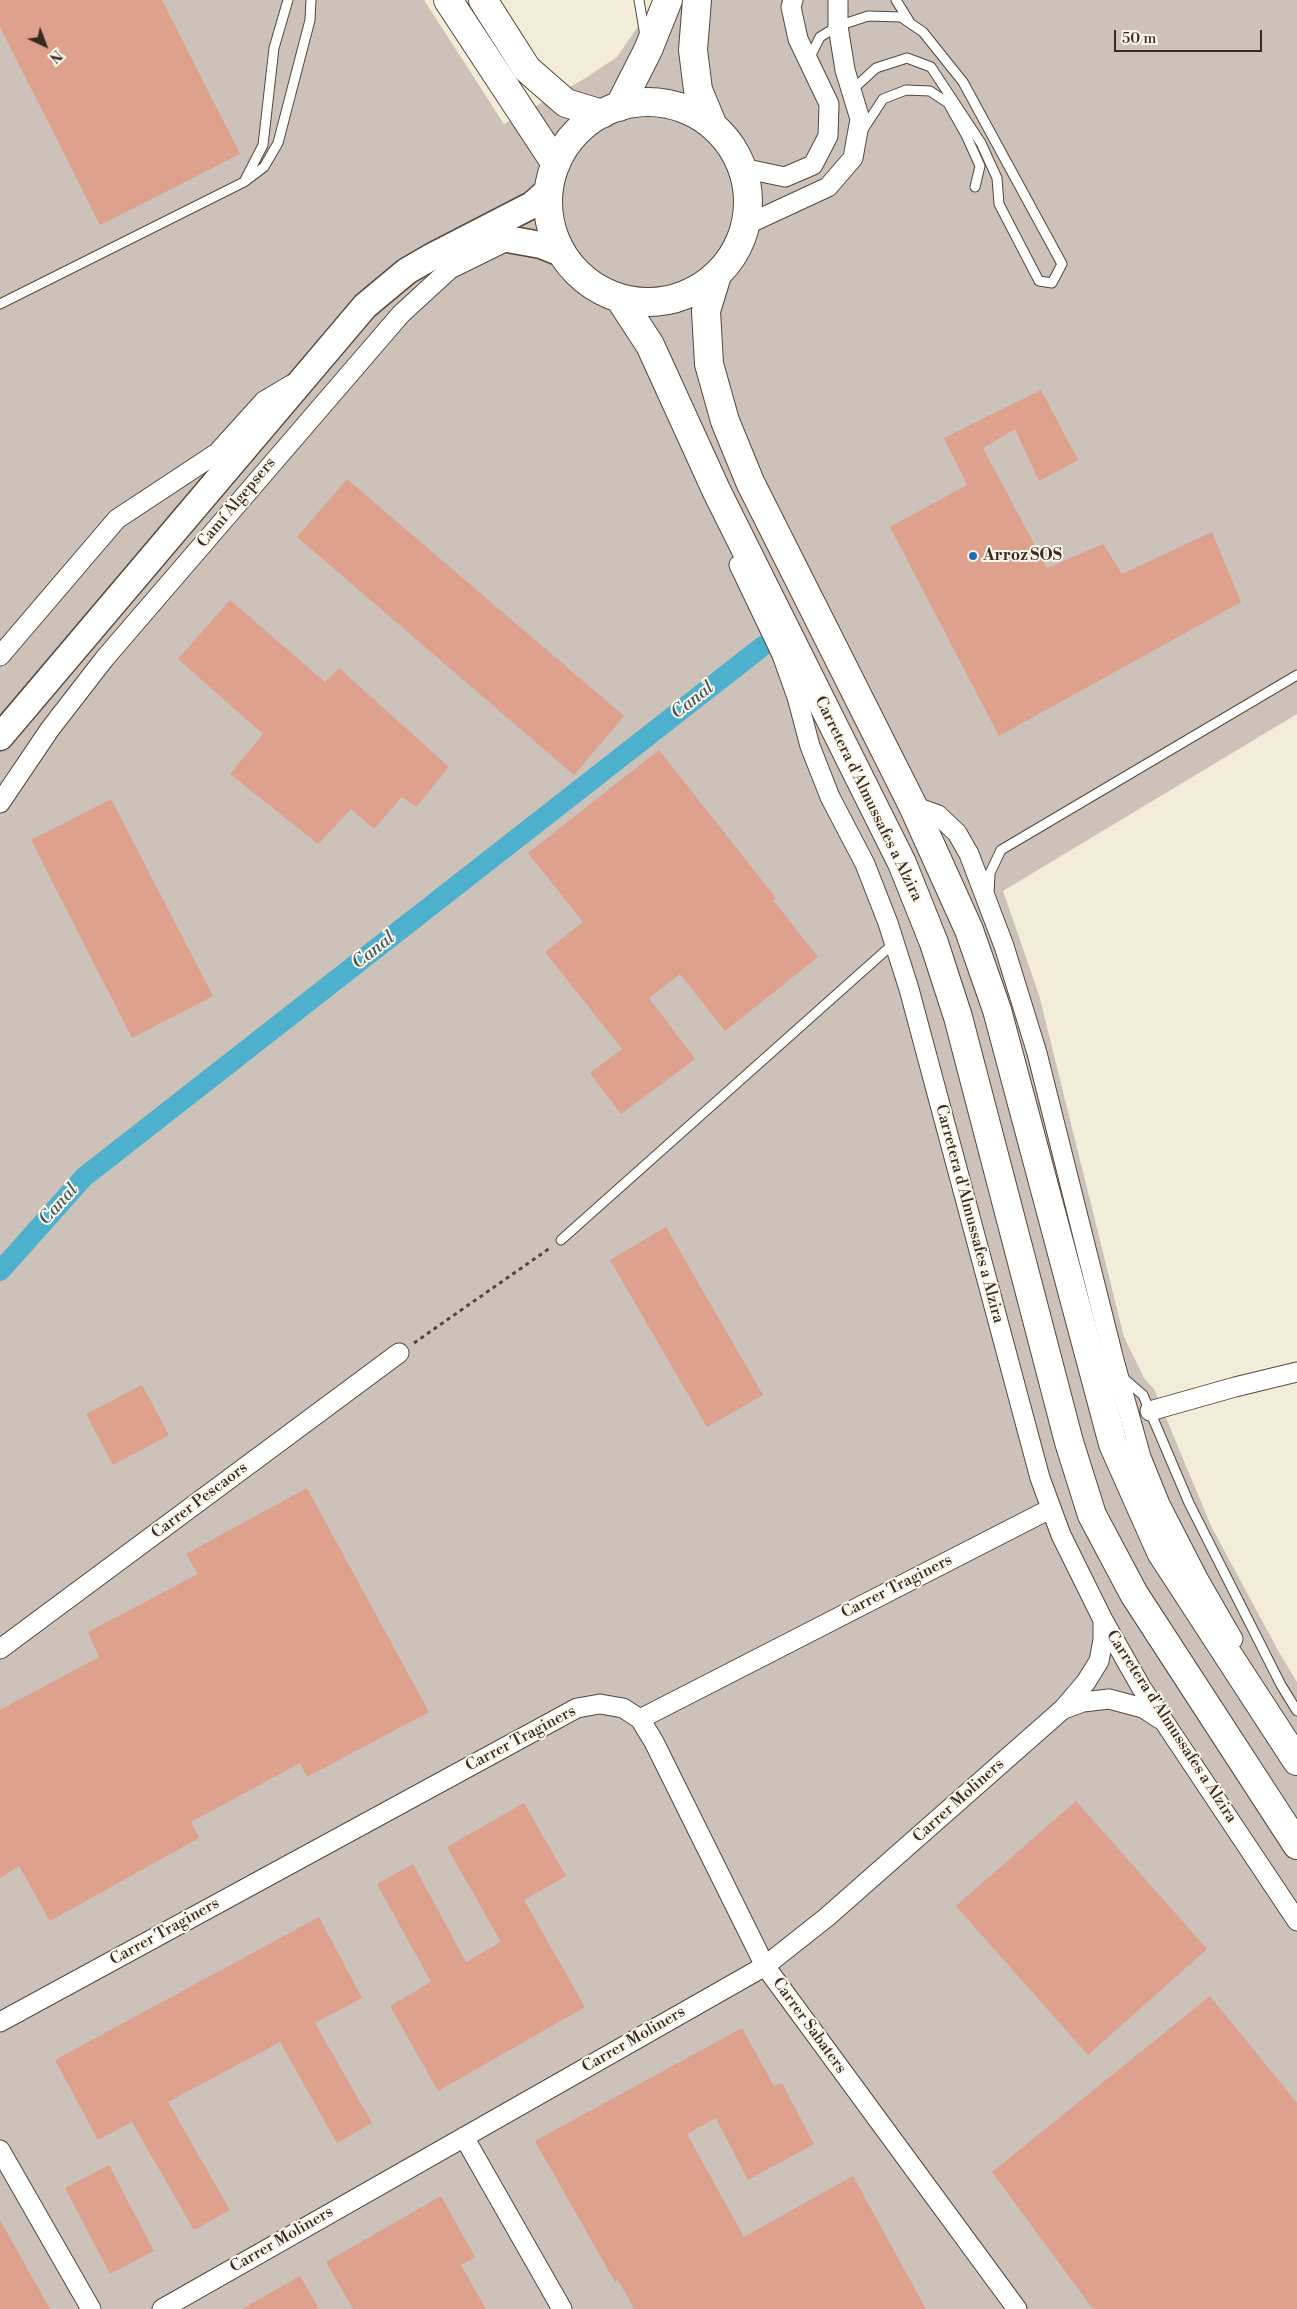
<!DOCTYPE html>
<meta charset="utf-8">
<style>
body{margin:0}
#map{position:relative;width:1297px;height:2309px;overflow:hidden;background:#f2edd8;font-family:"Libre Bodoni",serif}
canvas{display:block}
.north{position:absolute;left:20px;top:20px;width:50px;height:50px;-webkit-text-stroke:4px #fbf7ec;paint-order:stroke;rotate:137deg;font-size:14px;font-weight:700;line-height:20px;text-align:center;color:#3b2a1e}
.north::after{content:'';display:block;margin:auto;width:18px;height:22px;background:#3b2a1e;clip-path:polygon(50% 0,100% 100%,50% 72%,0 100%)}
.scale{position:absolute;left:1114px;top:30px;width:148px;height:22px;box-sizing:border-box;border:2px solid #3b2a1e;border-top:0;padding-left:6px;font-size:15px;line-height:18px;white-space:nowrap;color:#3b2a1e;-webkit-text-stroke:4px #fbf7ec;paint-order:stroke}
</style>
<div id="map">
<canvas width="1297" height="2309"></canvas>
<div class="north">N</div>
<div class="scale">50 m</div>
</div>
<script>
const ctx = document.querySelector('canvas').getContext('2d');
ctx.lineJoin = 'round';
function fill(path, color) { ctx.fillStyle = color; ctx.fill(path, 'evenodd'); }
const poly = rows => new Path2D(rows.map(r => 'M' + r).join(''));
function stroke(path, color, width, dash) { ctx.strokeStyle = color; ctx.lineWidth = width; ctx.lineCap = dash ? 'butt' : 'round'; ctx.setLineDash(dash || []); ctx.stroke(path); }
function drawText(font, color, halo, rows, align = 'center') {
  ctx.font = font + ' "Libre Bodoni",serif'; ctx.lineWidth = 4; ctx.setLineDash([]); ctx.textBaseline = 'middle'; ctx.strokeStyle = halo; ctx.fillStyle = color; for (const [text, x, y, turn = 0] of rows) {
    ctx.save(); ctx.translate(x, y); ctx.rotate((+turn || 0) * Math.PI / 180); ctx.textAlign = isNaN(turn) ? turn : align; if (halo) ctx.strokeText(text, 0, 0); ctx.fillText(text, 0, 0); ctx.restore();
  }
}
fill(poly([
 [0,0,424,0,504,124,584,79,617,57,656,0,1297,0,1297,714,1003,891,1039,995,1124,1337,1144,1378,1154,1389,1211,1526,1280,1654,1297,1682,1297,2309,0,2309]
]), '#ccc2b9');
stroke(poly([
 [0,1271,84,1177,763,646]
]), '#4db0cc', 20);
fill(poly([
 [0,0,162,0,240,154,100,225,0,27],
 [1041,390,1078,460,1039,481,1015,429,983,448,1047,568,1103,544,1122,574,1212,532,1241,602,999,736,890,527,967,485,944,438],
 [347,479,624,716,574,775,297,537],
 [230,600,325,682,339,668,449,767,416,807,402,797,374,829,351,809,318,844,230,774,263,734,178,659],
 [659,750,776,898,773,900,818,957,725,1031,680,974,649,998,695,1059,621,1114,590,1073,622,1049,545,952,583,922,528,853],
 [111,799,213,996,132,1038,31,840],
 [666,1227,763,1395,707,1427,610,1260],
 [142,1385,169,1435,113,1465,86,1414],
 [307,1488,429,1712,307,1777,300,1763,191,1822,199,1838,50,1921,19,1866,0,1878,0,1710,99,1657,88,1632,198,1574,186,1554],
 [1076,1801,1207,1949,1088,2055,956,1906],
 [524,1803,566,1876,524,1900,585,2007,438,2091,390,2006,431,1982,377,1884,413,1864,466,1962,501,1942,447,1847],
 [319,1917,362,1998,315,2023,372,2123,337,2143,280,2042,168,2102,230,2210,194,2230,132,2122,98,2140,55,2060],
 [1210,1996,1297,2103,1297,2309,1093,2309,992,2172],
 [742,2028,774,2086,782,2083,814,2144,748,2180,716,2118,687,2134,744,2237,853,2176,926,2309,634,2309,618,2280,615,2282,535,2141],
 [109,2165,154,2251,110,2274,65,2188],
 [441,2196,475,2257,461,2265,486,2309,353,2309,326,2262],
 [0,2220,50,2309,0,2309],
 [300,2276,319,2309,242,2309]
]), '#dda18d');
const service = poly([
 [639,0,645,36],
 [896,0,909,21],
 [809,59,820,37,838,26,868,16,901,17,923,32,963,82,1062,264,1052,283,1039,281,999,204,997,178,981,143,931,67,907,58,876,68,851,91],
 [862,131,883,99,906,90,930,91,948,103,966,135,980,166,975,187],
 [245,180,263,145,274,48,288,0],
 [0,304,244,182,264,167,278,143,310,20,311,0],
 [989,894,990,873,1001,850,1297,675],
 [561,1240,893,944],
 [1122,1377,1143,1395,1189,1503,1281,1685,1297,1711]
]);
const minor = poly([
 [742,168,785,177,813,165,828,136,829,104,798,39,791,7,793,0],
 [746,225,828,187,853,158,860,119,845,70,838,26,838,0],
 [739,565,782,655,797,697,810,746,830,797,865,864,888,923,909,989,1040,1478,1061,1535,1103,1620,1141,1687,1297,1921],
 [0,656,117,519,217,453,264,401,291,385],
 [0,803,50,729,105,658,401,314,450,269,509,240],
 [913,806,938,815,957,833,969,854,1004,946,1037,1053,1114,1360,1141,1457,1160,1504,1199,1580,1233,1639],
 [1150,1411,1235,1387,1297,1372],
 [0,1649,399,1353],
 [1064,1709,1083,1702,1109,1699,1143,1708,1160,1719],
 [640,1719,1050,1509],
 [0,2022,577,1708,600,1704,623,1708,640,1719,654,1742,765,1966,1017,2309],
 [464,2137,562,2309],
 [0,2150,91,2309],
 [162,2309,765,1966,827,1917,1063,1709,1086,1682,1099,1661,1103,1640,1103,1620]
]);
const secondary = poly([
 [479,234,541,245,561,253],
 [0,737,365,306,407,271,433,256,532,205,549,190]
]);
const primary = poly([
 [448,0,556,164],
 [483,0,527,69,566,103,602,114],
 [697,0,693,50,698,90,713,126],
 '548 202a100 100 0 1 1 200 0a100 100 0 1 1-200 0Z',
 [619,107,648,50,668,0],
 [717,275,706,311,709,364,725,421,750,482,913,806,969,930,997,1010,1113,1444,1161,1552,1297,1761],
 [620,299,650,345,717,492,902,863,934,943,958,1017,1069,1442,1092,1515,1134,1594,1297,1845]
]);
stroke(service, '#56473a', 11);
stroke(minor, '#56473a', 21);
stroke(secondary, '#56473a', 29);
stroke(primary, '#56473a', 30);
stroke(poly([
 [414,1343,550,1248]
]), '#56473a', 3, [4, 4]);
stroke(service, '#fff', 9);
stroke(minor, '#fff', 19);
stroke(secondary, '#fff', 26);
stroke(primary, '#fff', 28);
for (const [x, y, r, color] of [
 [973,556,5,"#1f6fb2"]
]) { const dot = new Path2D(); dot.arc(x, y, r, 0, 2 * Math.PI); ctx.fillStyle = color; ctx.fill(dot); stroke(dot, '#fbf7ec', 2); }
drawText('16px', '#3b2a1e', '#fbf7ec', [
 ["Camí Algepsers",237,503,-50],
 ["Carretera d'Almussafes a Alzira",868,799,64],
 ["Carretera d'Almussafes a Alzira",969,1214,75],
 ["Carrer Pescaors",200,1501,-37],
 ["Carrer Traginers",897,1587,-27],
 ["Carretera d'Almussafes a Alzira",1171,1727,57],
 ["Carrer Traginers",521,1739,-28],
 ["Carrer Moliners",959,1801,-42],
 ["Carrer Traginers",165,1932,-29],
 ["Carrer Sabaters",809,2026,54],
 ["Carrer Moliners",634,2040,-30],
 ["Carrer Moliners",282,2240,-30]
]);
drawText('bold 16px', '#3b2a1e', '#fbf7ec', [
 ["Arroz SOS",983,556]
], 'left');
drawText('italic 18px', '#41595b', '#fbf7ec', [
 ["Canal",693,701,-38],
 ["Canal",374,951,-38],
 ["Canal",59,1205,-48]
]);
</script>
